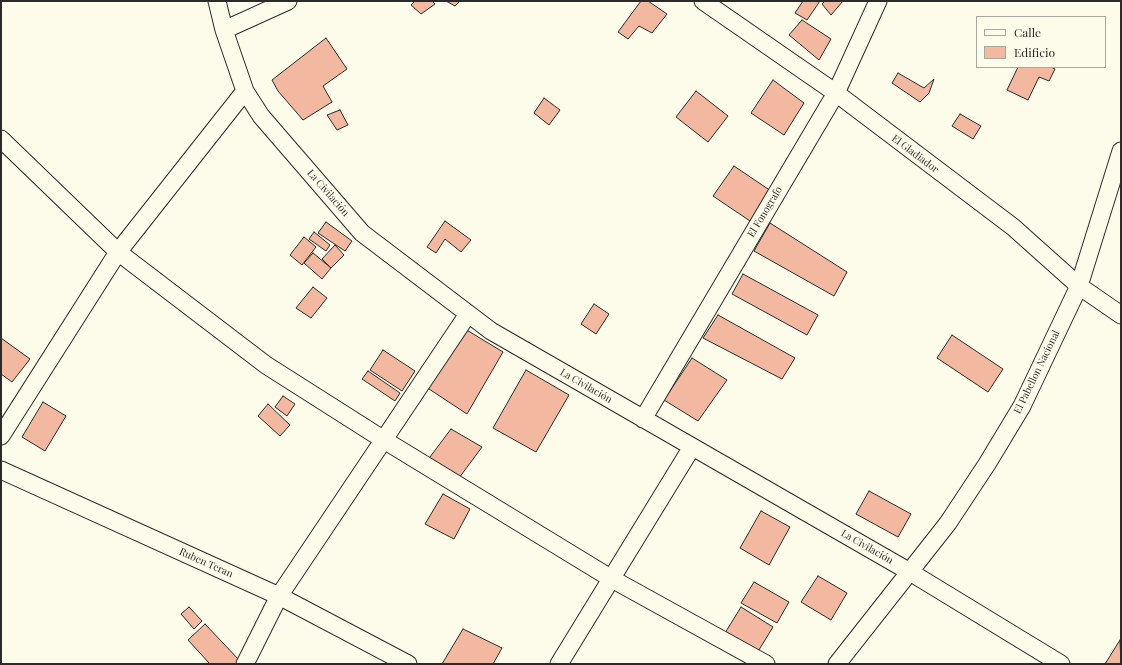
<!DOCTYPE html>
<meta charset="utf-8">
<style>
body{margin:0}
#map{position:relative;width:1122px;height:665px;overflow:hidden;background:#fdfbea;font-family:"Playfair Display",serif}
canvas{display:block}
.frame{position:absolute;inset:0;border:2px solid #2b2b2b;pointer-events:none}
.legend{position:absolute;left:976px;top:16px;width:130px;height:52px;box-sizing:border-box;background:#fdfbea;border:1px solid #a9a89e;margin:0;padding:5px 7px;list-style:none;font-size:12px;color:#2b2b2b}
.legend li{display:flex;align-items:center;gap:8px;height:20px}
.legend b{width:20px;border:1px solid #a9a89e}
</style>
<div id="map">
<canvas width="1122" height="665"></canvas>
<div class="frame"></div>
<ul class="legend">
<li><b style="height:5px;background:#fdfbea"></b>Calle</li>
<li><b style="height:11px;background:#f2b8a0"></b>Edificio</li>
</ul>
</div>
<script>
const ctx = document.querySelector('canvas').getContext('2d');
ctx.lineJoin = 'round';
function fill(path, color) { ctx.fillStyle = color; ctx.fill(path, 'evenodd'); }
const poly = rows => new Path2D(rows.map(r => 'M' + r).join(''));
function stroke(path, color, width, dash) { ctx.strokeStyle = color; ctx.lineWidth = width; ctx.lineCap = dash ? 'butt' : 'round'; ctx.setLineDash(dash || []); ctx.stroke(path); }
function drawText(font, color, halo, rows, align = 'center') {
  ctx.font = font + ' "Playfair Display",serif'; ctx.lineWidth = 3; ctx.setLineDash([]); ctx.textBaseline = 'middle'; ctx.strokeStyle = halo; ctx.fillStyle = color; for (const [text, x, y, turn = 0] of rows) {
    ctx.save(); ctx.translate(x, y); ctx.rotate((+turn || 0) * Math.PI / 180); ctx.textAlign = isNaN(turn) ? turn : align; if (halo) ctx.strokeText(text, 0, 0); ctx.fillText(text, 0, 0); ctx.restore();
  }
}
const building = poly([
 [415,1,432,1,435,4,421,14,411,5,415,1],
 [446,1,460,1,455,6,446,1],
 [641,1,648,1,667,14,652,33,639,26,628,39,618,32,641,1],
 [803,1,820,1,807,20,795,13,803,1],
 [825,1,843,1,831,15,822,4,825,1],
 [802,20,831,39,819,60,789,35,802,20],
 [326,38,347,69,323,86,332,102,303,120,278,91,272,80,326,38],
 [1018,67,1051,67,1055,69,1049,81,1039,77,1028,100,1007,90,1018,67],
 [898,73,924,88,934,79,929,93,920,102,892,83,898,73],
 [773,80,804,103,784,135,751,113,773,80],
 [696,91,728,116,708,142,676,117,696,91],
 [544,98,560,110,549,125,534,113,544,98],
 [340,110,348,125,337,130,327,115,340,110],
 [960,114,981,126,973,139,952,126,960,114],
 [734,166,771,191,750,221,713,196,734,166],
 [445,221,471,240,461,252,445,239,436,253,427,247,445,221],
 [326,222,352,241,345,251,318,233,326,222],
 [770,223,847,272,834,296,754,251,770,223],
 [314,232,330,245,326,251,309,239,314,232],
 [304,237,316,247,302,265,290,255,304,237],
 [335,245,344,255,331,268,322,259,335,245],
 [313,253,331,268,322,279,304,263,313,253],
 [743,274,818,315,807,335,732,294,743,274],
 [313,287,327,298,311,318,296,308,313,287],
 [594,304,609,314,596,334,581,324,594,304],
 [718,315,795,358,782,379,703,338,718,315],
 [465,329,503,352,467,414,426,387,465,329],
 [952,335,1003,369,988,392,937,358,952,335],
 [1,338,30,359,12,382,1,374,1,338],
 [383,350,415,371,402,391,370,370,383,350],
 [692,358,727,380,698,421,664,400,692,358],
 [526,370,569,395,536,452,493,428,526,370],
 [368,371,400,393,395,401,362,379,368,371],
 [283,396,295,404,287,416,275,407,283,396],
 [43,402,66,416,45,451,22,437,43,402],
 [268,404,290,425,280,436,258,416,268,404],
 [451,429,482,447,459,478,427,461,451,429],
 [869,491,911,514,898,537,856,514,869,491],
 [443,494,470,509,454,539,425,524,443,494],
 [761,511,790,527,769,565,740,548,761,511],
 [818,576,847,593,831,620,801,602,818,576],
 [754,582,789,602,777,623,741,603,754,582],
 [189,607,202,621,194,629,181,614,189,607],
 [741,607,773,627,757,653,725,633,741,607],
 [205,624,240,661,236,664,210,664,188,640,205,624],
 [463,629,502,648,493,664,442,664,463,629],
 [1120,640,1121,664,1105,664,1120,640]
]);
fill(building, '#f2b8a0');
stroke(building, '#2b2b2b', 1);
const minor = poly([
 [217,1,224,30,245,91,261,116,362,233,491,331,910,572,1061,664],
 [703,1,836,93,1013,227,1079,286,1121,315],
 [224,30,288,1],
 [1,139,118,252,266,365,384,440,612,579,766,664],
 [643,419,836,93,878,1],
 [1,436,118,252,245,91],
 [1,470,279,596,408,664],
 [245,664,279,596,468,314],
 [559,664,692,447],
 [837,664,948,523,987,464,1022,406,1079,286,1121,151]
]);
stroke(minor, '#2b2b2b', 19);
stroke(minor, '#fdfbea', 17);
drawText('10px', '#2b2b2b', '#fdfbea', [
 ["El Gladiador",915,154,37],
 ["La Civilación",328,193,49],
 ["El Fonografo",765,212,-59],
 ["El Pabellon Nacional",1037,372,-64],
 ["La Civilación",586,386,30],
 ["La Civilación",867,547,30],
 ["Ruben Teran",206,563,24]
]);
</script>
